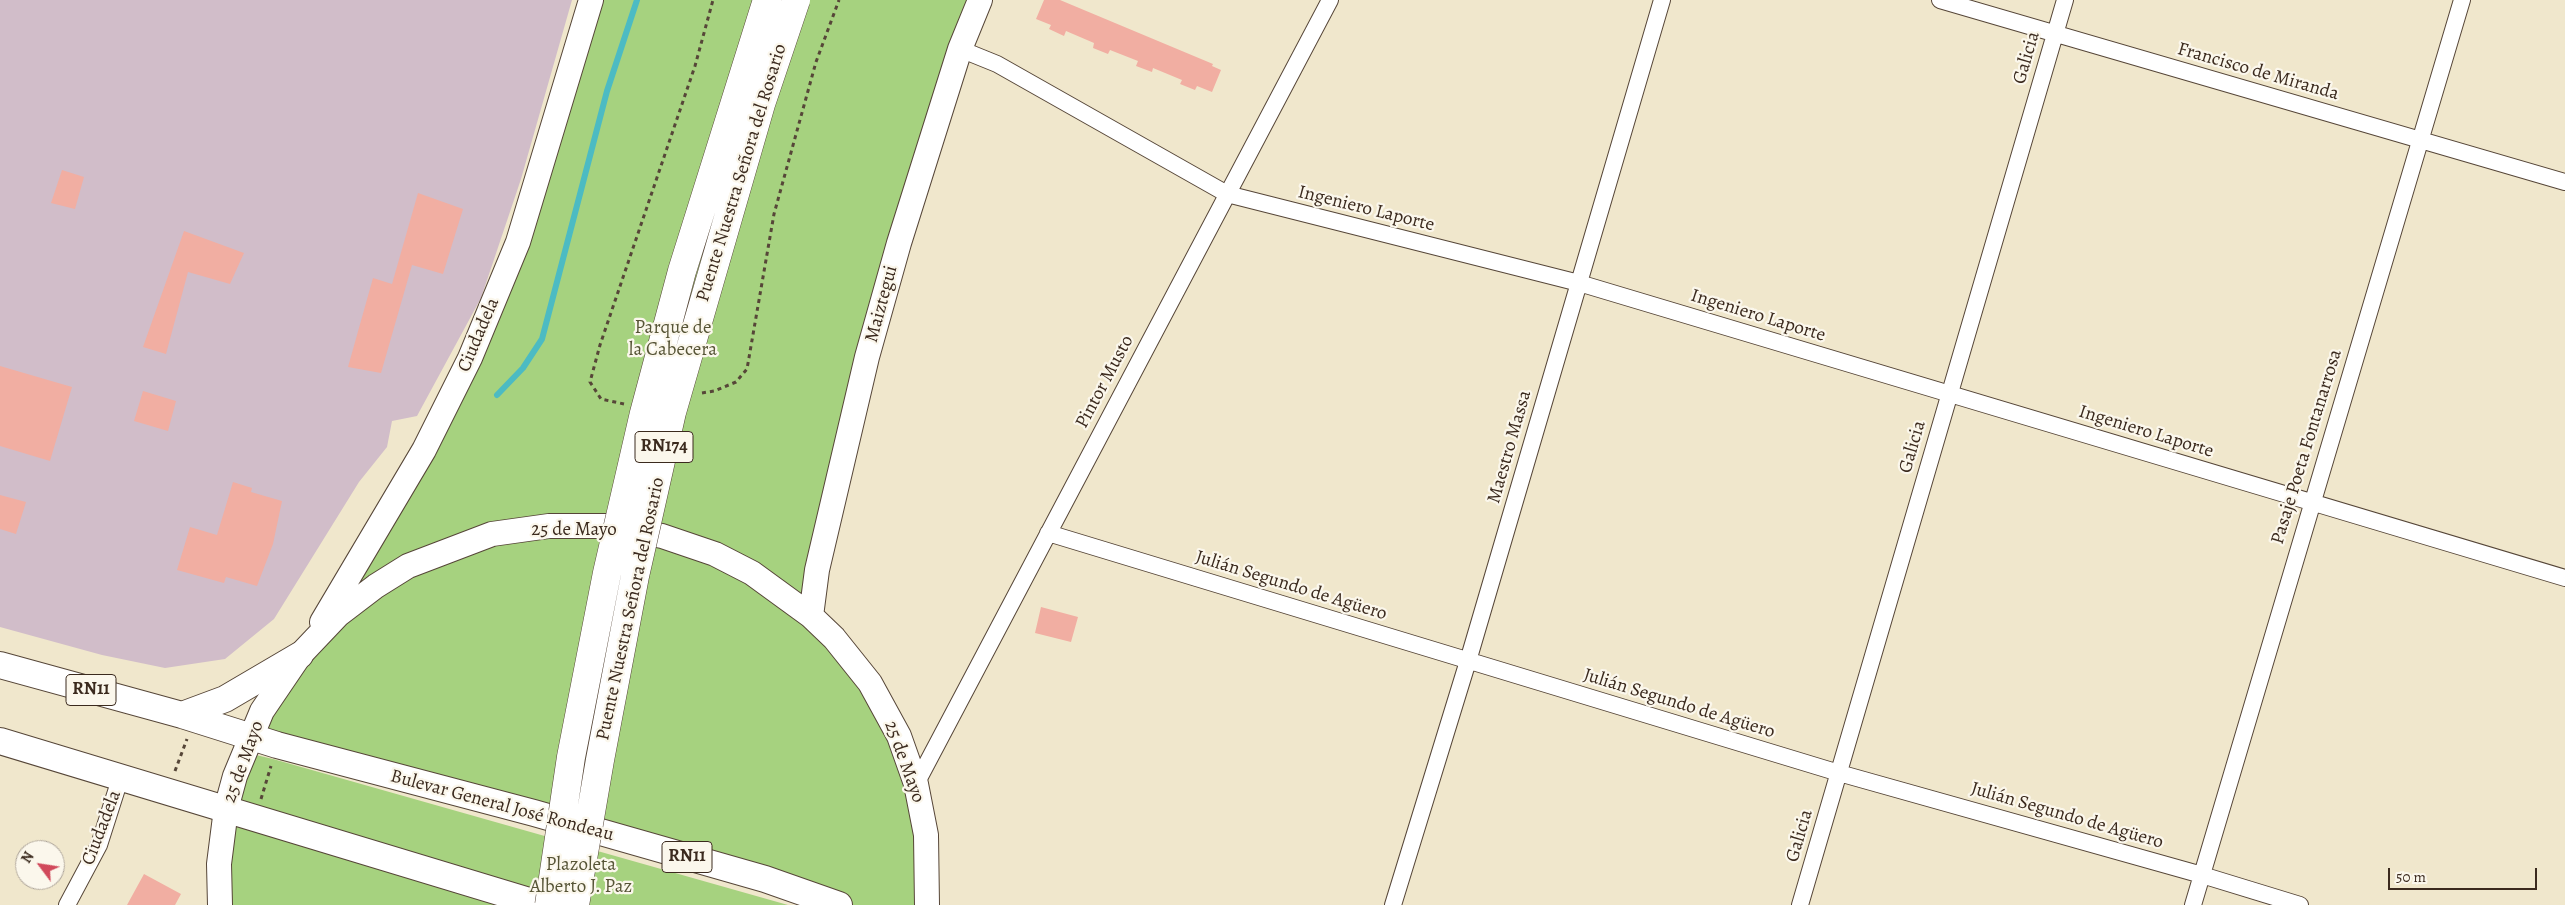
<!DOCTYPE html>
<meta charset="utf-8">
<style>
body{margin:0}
#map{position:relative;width:2565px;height:905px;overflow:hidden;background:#f0e7cc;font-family:Alegreya,serif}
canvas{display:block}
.north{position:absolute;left:15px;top:840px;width:50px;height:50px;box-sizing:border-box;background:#fbf7ec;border:1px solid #aea59a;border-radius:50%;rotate:301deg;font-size:14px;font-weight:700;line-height:20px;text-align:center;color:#3b2a1e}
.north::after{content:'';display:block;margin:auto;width:18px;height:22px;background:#d1495b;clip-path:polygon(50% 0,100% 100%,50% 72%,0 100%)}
.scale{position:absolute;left:2388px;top:868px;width:149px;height:22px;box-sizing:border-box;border:2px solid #3b2a1e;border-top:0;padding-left:6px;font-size:15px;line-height:18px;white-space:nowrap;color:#3b2a1e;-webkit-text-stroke:4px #fbf7ec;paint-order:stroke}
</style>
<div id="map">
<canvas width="2565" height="905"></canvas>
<div class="north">N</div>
<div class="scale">50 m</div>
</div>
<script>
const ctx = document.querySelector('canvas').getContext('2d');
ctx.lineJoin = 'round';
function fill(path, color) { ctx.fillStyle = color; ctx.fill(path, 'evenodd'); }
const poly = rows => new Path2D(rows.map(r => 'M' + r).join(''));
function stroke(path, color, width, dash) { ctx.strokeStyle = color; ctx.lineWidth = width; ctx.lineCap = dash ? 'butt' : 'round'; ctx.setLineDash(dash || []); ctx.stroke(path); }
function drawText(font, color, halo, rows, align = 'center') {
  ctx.font = font + ' Alegreya,serif'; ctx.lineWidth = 4.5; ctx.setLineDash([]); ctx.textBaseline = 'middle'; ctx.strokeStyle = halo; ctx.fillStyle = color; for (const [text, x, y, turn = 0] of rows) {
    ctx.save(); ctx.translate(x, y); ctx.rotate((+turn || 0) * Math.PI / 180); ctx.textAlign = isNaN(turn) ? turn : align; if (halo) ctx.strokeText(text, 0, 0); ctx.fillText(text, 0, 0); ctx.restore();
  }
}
fill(poly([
 [0,0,572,0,521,179,481,298,417,416,392,421,387,447,359,482,274,619,225,659,165,668,102,655,0,627]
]), '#d1bdc9');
fill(poly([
 [591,0,980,0,960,49,811,615,899,736,927,905,839,905,250,737,470,358],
 [256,755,273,759,788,905,580,905,239,800],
 [226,809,542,905,220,905]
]), '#a6d27f');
stroke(poly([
 [497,395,523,368,542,339,607,91,637,0]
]), '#4cbbc3', 6);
fill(poly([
 [1044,0,1060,0,1213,64,1212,66,1221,70,1212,92,1197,86,1195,90,1180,84,1182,80,1153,68,1152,72,1136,66,1138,61,1110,50,1108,54,1093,48,1094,43,1066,31,1064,36,1049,29,1051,25,1036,19],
 [62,170,84,177,75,209,51,203],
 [418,193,463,209,443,274,412,265,381,373,348,367,373,278,392,284],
 [184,231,244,253,230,284,188,272,166,354,143,347],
 [0,366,72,387,50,461,0,446],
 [143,391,176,401,168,431,134,421],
 [233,482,252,488,251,492,282,501,273,544,257,586,226,577,224,583,177,570,190,527,217,535],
 [0,495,26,502,16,534,0,529],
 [1041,607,1078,617,1071,642,1035,633],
 [144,874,181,894,175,905,127,905]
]), '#f1aea2');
const minor = poly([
 [1940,0,2565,182],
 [960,49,997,64,1227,194,1579,283,2565,578],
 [1048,533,1839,773,2202,875,2300,905],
 [916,784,1330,0],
 [67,905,99,845,121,776],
 [1393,905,1468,661,1662,0],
 [1800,905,2065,0],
 [2193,905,2462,0]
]);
const secondary = poly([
 [811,616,817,570,867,357,899,243,960,49,980,0],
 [322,622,424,450,470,358,518,242,591,0],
 [220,905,219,864,226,809,235,776,262,711,300,655,338,615,376,586,408,566,492,534,549,526,610,526,662,536,715,554,752,573,811,616,834,638,870,683,899,736,916,784,926,835,927,905]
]);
const primary = poly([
 [0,665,182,715,277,745,534,813,765,879,839,905],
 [182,715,225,699,300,655],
 [0,741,542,905]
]);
stroke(minor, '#564638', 18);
stroke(secondary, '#564638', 26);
stroke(primary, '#564638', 28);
stroke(poly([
 [702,393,714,391,736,382,747,369,774,214,816,62,839,0],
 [624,404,601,399,590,382,600,345,695,66,713,0],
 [175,771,187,739],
 [261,799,271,766]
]), '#564638', 3, [4, 4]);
stroke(minor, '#fff', 16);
stroke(secondary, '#fff', 24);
stroke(primary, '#fff', 26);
const motorwayBridge = poly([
 [549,905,571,757,607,573,644,413,682,271,767,0],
 [575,905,600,760,635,576,672,412,761,104,796,0]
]);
stroke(motorwayBridge, '#564638', 29, []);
stroke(motorwayBridge, '#fff', 28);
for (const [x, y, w] of [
 [664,447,58],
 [91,690,50],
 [687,857,50]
]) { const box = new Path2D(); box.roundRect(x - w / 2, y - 15.5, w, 31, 4); ctx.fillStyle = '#fbf7ec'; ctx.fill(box); stroke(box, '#3b2a1e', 1); }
drawText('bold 18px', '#3b2a1e', null, [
 ["RN174",664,447],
 ["RN11",91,690],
 ["RN11",687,857]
]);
drawText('19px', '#3b2a1e', '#fbf7ec', [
 ["Galicia",2027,58,-74],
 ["Francisco de Miranda",2258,72,16],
 ["Puente Nuestra Señora del Rosario",742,173,-73],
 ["Ingeniero Laporte",1366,209,14],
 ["Maiztegui",882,304,-75],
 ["Ingeniero Laporte",1758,316,17],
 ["Ciudadela",479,335,-67],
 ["Pintor Musto",1105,382,-62],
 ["Ingeniero Laporte",2146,432,17],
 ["Maestro Massa",1510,447,-74],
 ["Galicia",1913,447,-74],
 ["Pasaje Poeta Fontanarrosa",2307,447,-73],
 ["25 de Mayo",574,530],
 ["Julián Segundo de Agüero",1291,586,17],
 ["Puente Nuestra Señora del Rosario",631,609,-78],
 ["Julián Segundo de Agüero",1679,704,17],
 ["25 de Mayo",244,762,-70],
 ["25 de Mayo",904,762,70],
 ["Bulevar General José Rondeau",502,806,15],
 ["Julián Segundo de Agüero",2067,816,16],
 ["Ciudadela",102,828,-69],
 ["Galicia",1800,836,-74]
]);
drawText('19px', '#565436', '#fbf7ec', [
 ["Parque de",673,328],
 ["la Cabecera",673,350],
 ["Plazoleta",581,865],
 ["Alberto J. Paz",581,887]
]);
</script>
